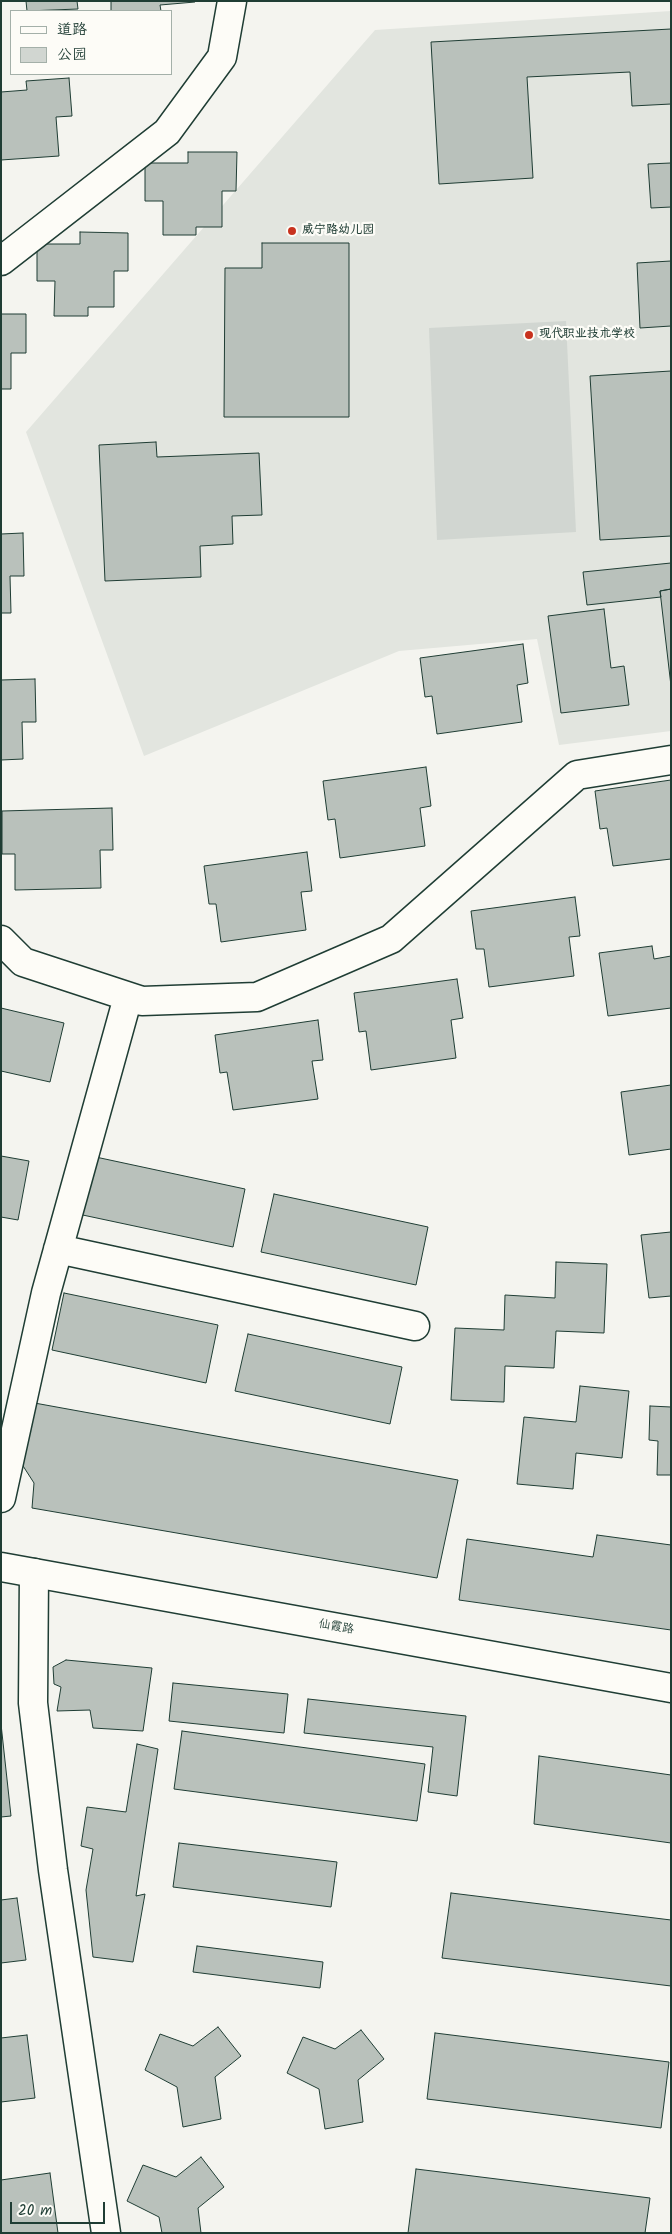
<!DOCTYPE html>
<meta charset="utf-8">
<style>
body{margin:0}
#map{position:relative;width:672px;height:2234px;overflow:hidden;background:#f4f4ef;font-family:Kalam,"LXGW WenKai TC",sans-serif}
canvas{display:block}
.frame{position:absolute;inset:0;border:2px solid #1f3d34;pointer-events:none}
.legend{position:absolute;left:10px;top:10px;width:162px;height:65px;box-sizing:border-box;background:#fdfcf7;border:1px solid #a4b0a9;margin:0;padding:6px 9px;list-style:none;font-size:15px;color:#1f3d34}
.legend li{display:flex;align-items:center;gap:10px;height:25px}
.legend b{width:25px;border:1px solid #a4b0a9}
.scale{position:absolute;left:10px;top:2202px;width:95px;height:22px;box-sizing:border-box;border:2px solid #1f3d34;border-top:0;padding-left:6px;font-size:15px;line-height:18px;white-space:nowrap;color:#1f3d34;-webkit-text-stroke:4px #fdfcf7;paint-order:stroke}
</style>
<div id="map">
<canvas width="672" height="2234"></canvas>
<div class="frame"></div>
<ul class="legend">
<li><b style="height:6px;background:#fdfcf7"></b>道路</li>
<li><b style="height:14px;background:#d1d6d1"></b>公园</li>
</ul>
<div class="scale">20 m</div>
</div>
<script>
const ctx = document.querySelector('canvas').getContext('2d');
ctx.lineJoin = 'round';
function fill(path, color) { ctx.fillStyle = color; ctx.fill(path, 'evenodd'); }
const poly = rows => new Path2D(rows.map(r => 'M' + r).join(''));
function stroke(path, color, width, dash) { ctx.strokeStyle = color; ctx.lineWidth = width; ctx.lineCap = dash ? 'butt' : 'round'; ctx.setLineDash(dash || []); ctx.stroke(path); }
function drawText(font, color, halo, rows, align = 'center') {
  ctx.font = font + ' Kalam,"LXGW WenKai TC",sans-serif'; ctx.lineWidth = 4.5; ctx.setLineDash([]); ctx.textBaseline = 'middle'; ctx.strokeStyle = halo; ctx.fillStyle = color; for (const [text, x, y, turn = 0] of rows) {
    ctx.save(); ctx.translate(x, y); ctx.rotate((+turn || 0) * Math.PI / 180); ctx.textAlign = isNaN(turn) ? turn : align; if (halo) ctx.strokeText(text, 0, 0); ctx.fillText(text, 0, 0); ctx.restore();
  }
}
fill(poly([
 [671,11,671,731,559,745,537,639,399,651,144,756,26,432,375,30]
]), '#e2e5df');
fill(poly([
 [566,321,576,532,437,540,429,328]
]), '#d1d6d1');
const building = poly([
 [26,1,77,1,78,9,27,11,26,1],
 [111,1,194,1,195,2,160,5,161,11,111,11,111,1],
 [671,29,671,104,632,106,630,72,527,77,533,178,439,184,431,42,671,29],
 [69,78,72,116,56,117,59,156,1,160,1,92,27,90,26,81,69,78],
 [188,152,237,152,236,191,222,191,222,227,196,227,196,235,163,235,163,201,145,201,145,163,188,163,188,152],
 [671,163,671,207,651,208,648,164,671,163],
 [80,232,128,233,128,271,114,271,114,307,88,307,88,316,54,316,55,281,37,281,37,244,80,244,80,232],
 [262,243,349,243,349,417,224,417,225,268,262,268,262,243],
 [671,261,671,326,640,328,637,263,671,261],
 [1,314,26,314,26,353,11,353,11,389,1,389,1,314],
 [671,371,671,536,600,540,590,376,671,371],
 [156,442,157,457,259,453,262,515,232,516,233,544,200,546,201,577,105,581,99,445,156,442],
 [23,533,24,576,10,576,11,613,1,613,1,534,23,533],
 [671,563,671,589,660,591,661,597,587,605,583,572,671,563],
 [671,589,671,686,660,591,671,589],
 [604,609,611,668,624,666,629,705,561,713,548,616,604,609],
 [523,644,528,683,517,685,522,722,437,734,432,696,425,697,420,658,523,644],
 [35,679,36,722,22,722,23,759,1,760,1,680,35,679],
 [426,767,431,806,420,808,425,846,340,858,335,819,328,820,323,781,426,767],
 [671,780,671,859,613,866,607,828,600,829,595,791,671,780],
 [112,808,113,850,100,850,101,888,15,890,15,854,2,854,2,811,112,808],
 [307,852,312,891,301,892,306,930,221,942,216,904,209,904,204,866,307,852],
 [575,897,580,936,569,937,574,976,489,987,484,949,476,949,471,911,575,897],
 [652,946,654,959,671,956,671,1008,608,1016,599,953,652,946],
 [457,979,463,1018,451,1020,456,1058,371,1070,366,1031,359,1032,354,993,457,979],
 [1,1008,64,1023,50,1082,1,1071,1,1008],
 [318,1020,323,1060,312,1061,318,1099,233,1110,227,1072,220,1073,215,1035,318,1020],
 [671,1085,671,1149,629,1155,621,1092,671,1085],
 [1,1156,29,1161,18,1220,1,1217,1,1156],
 [91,1156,245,1189,233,1247,78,1214,91,1156],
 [274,1194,428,1227,416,1285,261,1252,274,1194],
 [671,1232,671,1296,649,1298,641,1235,671,1232],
 [556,1262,607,1264,604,1333,556,1331,554,1368,505,1366,504,1402,451,1400,455,1328,504,1330,505,1295,555,1298,556,1262],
 [64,1293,218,1325,206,1383,52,1350,64,1293],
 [248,1334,402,1367,390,1424,235,1391,248,1334],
 [580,1386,629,1391,622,1458,576,1453,573,1489,517,1484,524,1417,576,1422,580,1386],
 [29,1402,458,1480,437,1578,32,1508,34,1483,16,1455,29,1402],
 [650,1406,671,1407,671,1475,657,1475,658,1441,649,1440,650,1406],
 [597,1535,671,1545,671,1630,459,1600,467,1539,593,1557,597,1535],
 [66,1660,152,1668,143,1731,93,1728,90,1710,57,1711,61,1687,54,1684,53,1667,66,1660],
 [173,1683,288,1694,284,1733,169,1721,173,1683],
 [308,1699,466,1716,457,1796,428,1792,433,1747,304,1733,308,1699],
 [1,1724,11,1816,1,1817,1,1724],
 [182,1731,425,1764,417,1821,174,1789,182,1731],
 [137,1744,158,1749,136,1896,145,1894,133,1962,93,1957,86,1890,93,1849,81,1846,87,1807,126,1812,137,1744],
 [539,1756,671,1775,671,1843,534,1824,539,1756],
 [179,1843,337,1862,331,1907,173,1887,179,1843],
 [451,1893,671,1920,671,1986,442,1958,451,1893],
 [17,1898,26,1960,1,1963,1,1900,17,1898],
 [197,1946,323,1962,320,1988,193,1972,197,1946],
 [218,2027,241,2056,215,2077,221,2119,183,2127,177,2087,145,2070,160,2034,193,2046,218,2027],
 [361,2030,384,2059,358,2080,363,2122,325,2129,319,2089,287,2073,303,2037,335,2049,361,2030],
 [435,2033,669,2062,661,2128,427,2099,435,2033],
 [27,2035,35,2098,1,2102,1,2038,27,2035],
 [201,2157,224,2187,198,2208,201,2233,162,2233,159,2217,127,2201,143,2165,176,2177,201,2157],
 [416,2169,650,2198,645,2233,408,2233,416,2169],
 [50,2173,58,2233,1,2233,1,2180,50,2173]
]);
fill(building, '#b9c1bb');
stroke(building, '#1f3d34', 1);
const minor = poly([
 [1,261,167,132,222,57,232,1],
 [1,940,23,962,142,1001,257,997,391,939,577,775,671,760],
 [58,1249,415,1326],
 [1,1498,46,1293,128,997],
 [34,1573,33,1703,53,1870,106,2233]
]);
const major = poly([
 [1,1567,671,1688]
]);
stroke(minor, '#1f3d34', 31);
stroke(major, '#1f3d34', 31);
stroke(minor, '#fdfcf7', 28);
stroke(major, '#fdfcf7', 28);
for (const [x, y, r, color] of [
 [292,231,5,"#c8321e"],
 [529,335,5,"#c8321e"]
]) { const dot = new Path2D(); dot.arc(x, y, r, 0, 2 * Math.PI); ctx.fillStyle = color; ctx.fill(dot); stroke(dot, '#fdfcf7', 2); }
drawText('bold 12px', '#1f3d34', '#fdfcf7', [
 ["威宁路幼儿园",302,231],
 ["现代职业技术学校",539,335]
], 'left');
drawText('12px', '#1f3d34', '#fdfcf7', [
 ["仙霞路",336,1628,10]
]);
</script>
